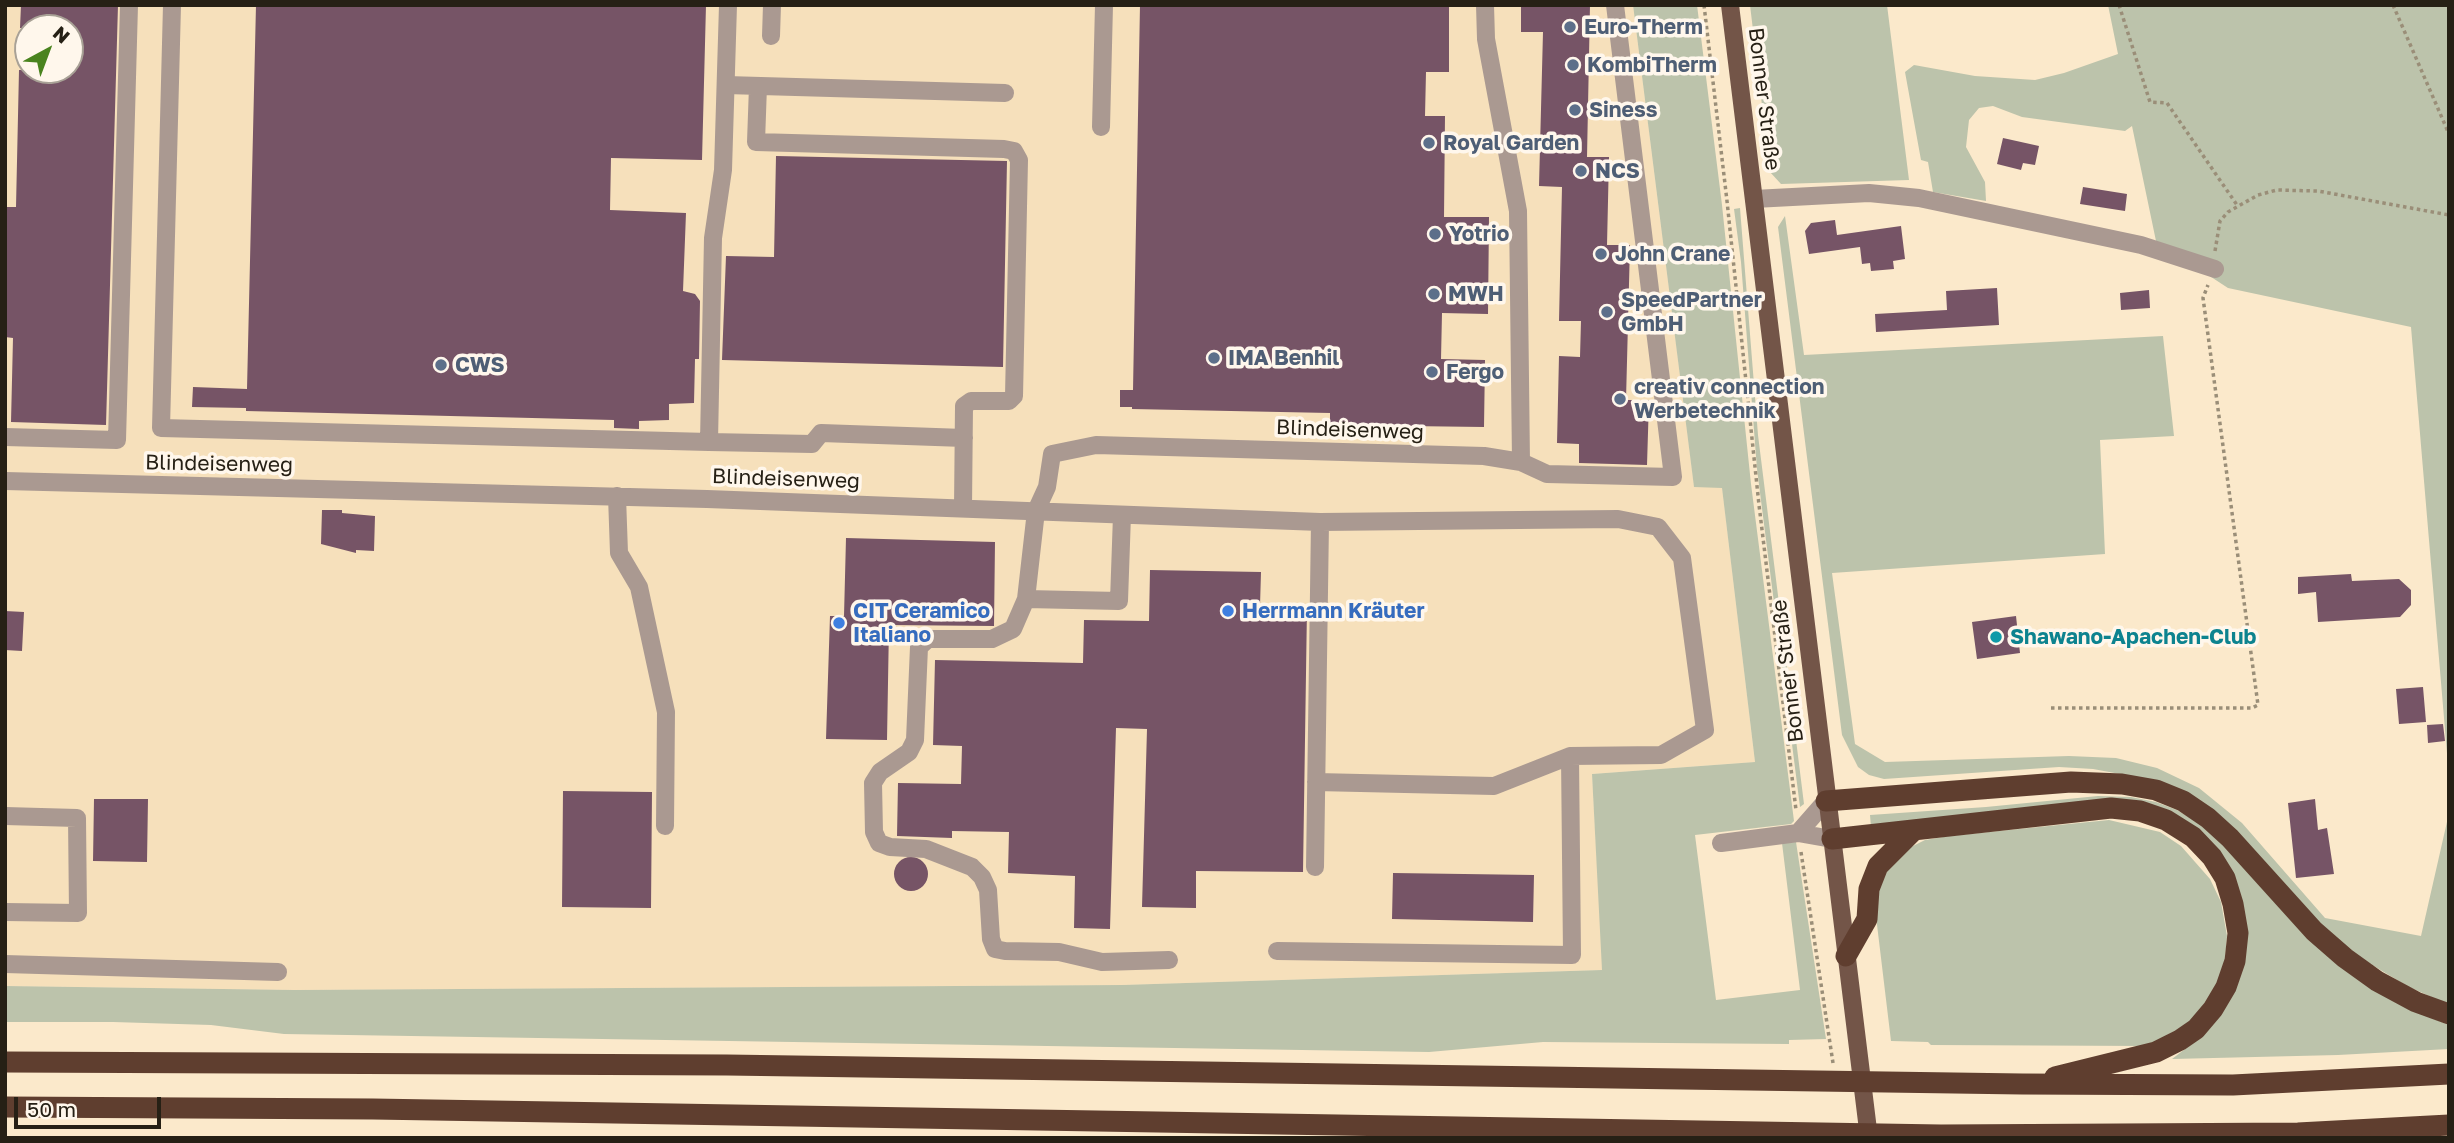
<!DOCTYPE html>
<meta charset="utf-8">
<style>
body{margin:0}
#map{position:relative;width:2454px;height:1143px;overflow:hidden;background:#fbe9cb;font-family:"Golos Text",sans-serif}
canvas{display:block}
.frame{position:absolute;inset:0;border:7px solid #262015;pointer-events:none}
.north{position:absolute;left:14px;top:14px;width:70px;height:70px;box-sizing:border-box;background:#fff7ec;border:2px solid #a8a196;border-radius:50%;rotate:41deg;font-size:19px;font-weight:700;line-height:28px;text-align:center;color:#262015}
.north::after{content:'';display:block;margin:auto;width:24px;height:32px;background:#49831e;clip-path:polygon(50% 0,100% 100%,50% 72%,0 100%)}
.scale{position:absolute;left:14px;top:1097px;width:147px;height:32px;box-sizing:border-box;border:4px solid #262015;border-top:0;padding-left:9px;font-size:21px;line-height:24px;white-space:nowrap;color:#262015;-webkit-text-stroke:5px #fff7ec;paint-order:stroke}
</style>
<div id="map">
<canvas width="2454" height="1143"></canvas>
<div class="frame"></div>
<div class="north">N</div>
<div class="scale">50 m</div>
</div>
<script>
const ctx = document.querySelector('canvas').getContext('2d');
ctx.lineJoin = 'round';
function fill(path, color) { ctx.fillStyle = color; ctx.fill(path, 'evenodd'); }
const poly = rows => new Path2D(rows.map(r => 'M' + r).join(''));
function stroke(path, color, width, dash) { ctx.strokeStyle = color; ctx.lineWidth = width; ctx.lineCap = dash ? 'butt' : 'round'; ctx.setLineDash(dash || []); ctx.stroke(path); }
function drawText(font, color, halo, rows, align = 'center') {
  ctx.font = font + ' "Golos Text",sans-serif'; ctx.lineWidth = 7; ctx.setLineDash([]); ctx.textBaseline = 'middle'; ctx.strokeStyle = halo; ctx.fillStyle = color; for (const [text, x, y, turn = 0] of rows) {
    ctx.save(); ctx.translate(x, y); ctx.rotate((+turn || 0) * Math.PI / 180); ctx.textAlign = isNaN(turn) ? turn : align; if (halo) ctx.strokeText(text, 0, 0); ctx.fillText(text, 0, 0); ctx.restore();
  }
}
fill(poly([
 [5,5,1633,5,1694,486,1722,487,1755,762,1592,774,1603,970,1122,985,295,990,5,986],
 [28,28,70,28,70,70,28,70]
]), '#f6e0bb');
fill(poly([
 [1633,5,1697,5,1722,205,1751,484,1794,821,1791,824,1695,835,1716,1000,1800,990,1782,843,1796,842,1826,1039,1789,1040,1789,1044,1543,1042,1429,1052,284,1034,211,1025,113,1022,5,1022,5,986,295,990,1122,985,1602,970,1592,774,1755,762,1722,488,1694,487],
 [1750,5,1887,5,1909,180,1781,184,1770,172],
 [2108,5,2449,5,2449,777,2411,327,2228,288,2156,241,2132,126,2125,131,2022,117,1993,106,1979,108,1969,120,1966,147,1985,182,1986,201,1933,192,1928,162,1921,160,1905,72,1914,65,1975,76,2035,80,2064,73,2118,54],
 [1740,208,1758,435,1804,804,1800,807,1757,469,1741,262,1734,209],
 [1785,216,1804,355,2163,336,2174,436,2100,440,2105,554,1832,573,1855,744,1885,762,2069,756,2116,758,2157,768,2199,788,2242,823,2325,918,2421,936,2449,813,2449,1005,2407,986,2359,957,2147,779,2093,769,2059,767,1884,779,1869,775,1858,767,1842,735,1778,227],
 [2098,796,2131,797,2156,802,2177,810,2202,825,2412,1010,2449,1025,2449,1049,2338,1055,2172,1059,2202,1036,2235,990,2244,959,2244,916,2169,815,1871,827,1870,815,1986,807],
 [2109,820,2160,832,2181,846,2210,879,2221,902,2227,936,2225,961,2218,986,2190,1023,2147,1046,1931,1045,1928,1042,1891,1041,1875,908,1882,876,1903,851,1925,840,1949,836]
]), '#bcc3ab');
fill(poly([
 [21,5,118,5,106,425,11,422,13,338,5,337,5,207,16,207,19,70,70,70,70,28,20,28],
 [256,5,706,5,702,160,611,158,610,210,686,213,683,291,695,294,700,301,699,359,695,359,694,403,669,404,669,420,639,421,639,429,614,428,614,420,246,411,246,408,192,407,193,387,247,389],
 [1140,5,1449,5,1449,72,1426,72,1425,116,1445,116,1444,217,1489,217,1488,314,1442,313,1441,359,1485,360,1484,427,1330,425,1330,413,1132,409,1132,407,1120,407,1120,390,1133,390],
 [1521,5,1590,5,1587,157,1609,157,1607,245,1630,245,1626,400,1649,400,1647,465,1579,463,1579,444,1557,443,1559,356,1580,357,1581,321,1559,321,1562,187,1539,186,1543,32,1521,32],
 [2003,138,2039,146,2035,165,2023,163,2021,170,1997,164],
 [776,156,1007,161,1003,367,722,360,726,256,774,257],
 [2083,187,2127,194,2125,211,2080,204],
 [1835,220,1837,235,1901,226,1905,259,1893,261,1894,269,1871,271,1870,263,1862,264,1860,247,1809,254,1805,231,1811,223],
 [1997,288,1999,325,1876,332,1875,314,1947,310,1946,291],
 [2149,290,2150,308,2121,310,2120,293],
 [322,510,342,510,342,513,375,516,374,551,356,550,356,553,321,544],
 [846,538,995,542,994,626,889,625,887,740,826,739,830,616,844,616],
 [1150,570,1261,572,1260,606,1307,607,1303,872,1196,871,1196,908,1142,907,1147,729,1116,728,1110,929,1074,928,1075,876,1008,873,1009,832,952,831,952,838,897,836,898,783,961,784,962,746,933,745,935,660,1083,663,1084,620,1149,621],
 [2351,574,2352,581,2399,579,2411,590,2411,605,2400,617,2318,622,2316,592,2298,594,2298,577],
 [5,611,24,612,22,651,5,650],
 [2016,616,2020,653,1977,659,1972,622],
 [2423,687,2426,722,2399,724,2396,689],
 [2443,724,2445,741,2428,743,2427,725],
 [563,791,652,792,651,908,562,907],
 [94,799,148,799,147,862,93,861],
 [2315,799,2318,830,2327,828,2334,874,2296,878,2288,803],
 '894 874a17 17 0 1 1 34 0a17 17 0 1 1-34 0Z',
 [1393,873,1534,875,1533,922,1392,919]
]), '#765466');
stroke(poly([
 [1704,5,1727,201,1759,505,1796,810],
 [2119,5,2150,102,2167,103,2237,205],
 [2393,5,2449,134],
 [2215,251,2220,221,2228,212,2258,195,2277,190,2318,191,2449,215],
 [2051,708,2252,708,2258,705,2203,298,2208,285],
 [1801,852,1833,1063]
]), '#9a8e78', 3.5, [3.5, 3.5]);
stroke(poly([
 [172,5,161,428,709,442,713,238,723,170,728,5],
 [1485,5,1486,39,1518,211,1521,462,1547,474,1673,477,1615,5],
 [771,36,772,5],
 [726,85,1005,93],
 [758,86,756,142,1004,149,1014,151,1019,160,1014,396,1009,401,971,401,964,406,963,508],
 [1101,127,1104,5],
 [1754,199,1869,193,1919,198,2141,245,2215,269],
 [5,437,117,440,129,5],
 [709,442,812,444,821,433,964,438],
 [5,481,707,499,1320,522,1618,519,1658,527,1682,558,1705,730,1661,755,1570,756,1494,786,1316,782],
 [617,496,619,553,639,587,666,712,665,826],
 [1026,599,1119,601,1122,515],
 [5,816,77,818,78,913,5,912],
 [1798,833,1826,801],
 [1721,843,1798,833,1832,839],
 [1315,867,1320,522],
 [1277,951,1572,955,1570,756],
 [1169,960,1102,962,1059,952,1005,951,995,949,991,939,988,890,982,877,972,867,926,849,890,847,879,843,874,832,873,783,880,772,909,752,915,740,919,647,928,639,992,639,1013,629,1026,599,1036,511,1047,487,1052,454,1096,445,1484,456,1521,462],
 [5,964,278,972]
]), '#aa9991', 18);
stroke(poly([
 [1730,5,1869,1138]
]), '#735548', 18);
stroke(poly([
 [1826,801,2071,782,2122,784,2156,790,2183,801,2208,818,2230,838,2314,931,2345,958,2377,981,2416,1002,2449,1014],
 [1832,839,2111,808,2140,811,2166,820,2193,837,2212,857,2225,878,2233,904,2238,933,2235,961,2226,987,2213,1009,2196,1029,2180,1040,2156,1052,2055,1077],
 [1846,956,1867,919,1869,889,1878,866,1914,830],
 [5,1062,727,1065,2022,1084,2233,1085,2449,1074],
 [5,1107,373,1109,1941,1135,2298,1133,2449,1125]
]), '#5f3e2f', 21);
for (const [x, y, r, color] of [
 [1570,27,7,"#5c6f8a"],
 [1573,65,7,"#5c6f8a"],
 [1575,110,7,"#5c6f8a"],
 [1429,143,7,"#5c6f8a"],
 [1581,171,7,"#5c6f8a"],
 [1435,234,7,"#5c6f8a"],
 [1601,254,7,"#5c6f8a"],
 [1434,294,7,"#5c6f8a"],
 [1607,312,7,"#5c6f8a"],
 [1214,358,7,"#5c6f8a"],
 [441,365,7,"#5c6f8a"],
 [1432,372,7,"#5c6f8a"],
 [1620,399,7,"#5c6f8a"],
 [1228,611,7,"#3f7fe0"],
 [839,623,7,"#3f7fe0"],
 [1996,637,7,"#0f9aa8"]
]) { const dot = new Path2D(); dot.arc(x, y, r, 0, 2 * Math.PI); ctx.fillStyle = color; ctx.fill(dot); stroke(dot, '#fff7ec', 2.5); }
drawText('bold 21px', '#4e5e75', '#fff7ec', [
 ["Euro-Therm",1584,27],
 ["KombiTherm",1587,65],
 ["Siness",1589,110],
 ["Royal Garden",1443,143],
 ["NCS",1595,171],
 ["Yotrio",1449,234],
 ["John Crane",1615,254],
 ["MWH",1448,294],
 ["SpeedPartner",1621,300],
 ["GmbH",1621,324],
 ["IMA Benhil",1228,358],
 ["CWS",455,365],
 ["Fergo",1446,372],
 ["creativ connection",1634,387],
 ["Werbetechnik",1634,411]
], 'left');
drawText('21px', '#262015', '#fff7ec', [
 ["Bonner Straße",1764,99,83],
 ["Blindeisenweg",1350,430,2],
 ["Blindeisenweg",219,464,1],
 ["Blindeisenweg",786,479,2],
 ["Bonner Straße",1788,671,-97]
]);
drawText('bold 21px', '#366cbe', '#fff7ec', [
 ["CIT Ceramico",853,611],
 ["Italiano",853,635],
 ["Herrmann Kräuter",1242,611]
], 'left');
drawText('bold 21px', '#0d838f', '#fff7ec', [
 ["Shawano-Apachen-Club",2010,637]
], 'left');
</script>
